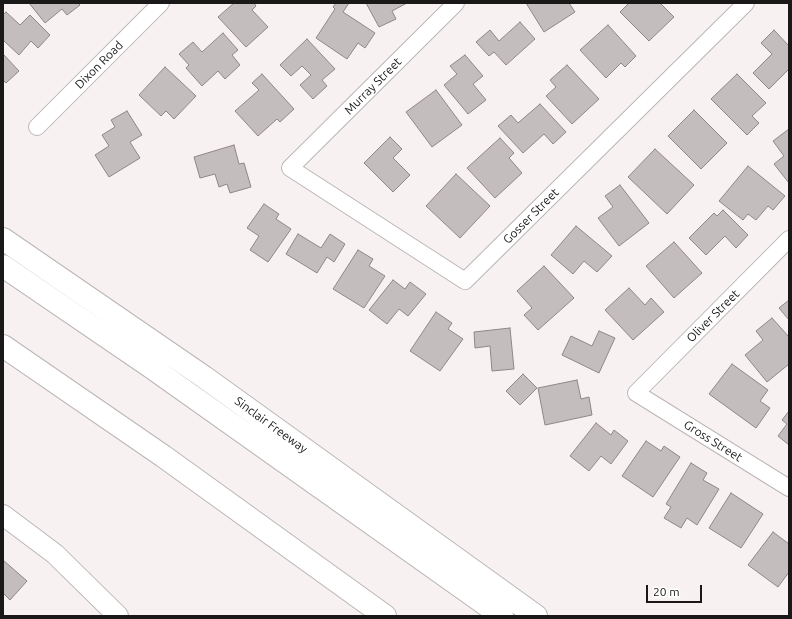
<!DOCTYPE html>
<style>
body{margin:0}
#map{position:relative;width:792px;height:619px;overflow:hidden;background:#f8f1f1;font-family:Ubuntu,sans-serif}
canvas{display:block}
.frame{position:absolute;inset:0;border:4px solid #1a1818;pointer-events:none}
.scale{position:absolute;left:646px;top:585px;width:56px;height:18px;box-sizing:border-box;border:2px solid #1a1818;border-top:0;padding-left:5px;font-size:12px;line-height:14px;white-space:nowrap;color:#1a1818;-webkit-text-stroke:3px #fff;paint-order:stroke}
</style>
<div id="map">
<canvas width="792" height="619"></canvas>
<div class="frame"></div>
<div class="scale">20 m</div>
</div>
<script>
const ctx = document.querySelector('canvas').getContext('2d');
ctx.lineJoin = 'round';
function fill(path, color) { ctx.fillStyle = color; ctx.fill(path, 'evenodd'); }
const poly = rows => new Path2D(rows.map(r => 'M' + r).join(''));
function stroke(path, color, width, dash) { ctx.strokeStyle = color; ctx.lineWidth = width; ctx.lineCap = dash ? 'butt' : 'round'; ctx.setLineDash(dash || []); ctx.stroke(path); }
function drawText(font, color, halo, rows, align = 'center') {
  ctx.font = font + ' Ubuntu,sans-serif'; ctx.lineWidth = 3; ctx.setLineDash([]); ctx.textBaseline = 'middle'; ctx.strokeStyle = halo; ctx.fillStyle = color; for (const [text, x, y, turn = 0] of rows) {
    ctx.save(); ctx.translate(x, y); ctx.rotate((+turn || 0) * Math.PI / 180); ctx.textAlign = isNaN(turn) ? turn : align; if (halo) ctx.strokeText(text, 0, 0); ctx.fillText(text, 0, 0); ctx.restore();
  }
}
const building = poly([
 [29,3,78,3,80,5,67,15,62,9,45,23,29,3],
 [234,3,254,3,256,6,252,10,268,27,246,47,218,17,234,3],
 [336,3,349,3,343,12,375,33,365,48,358,43,347,59,316,38,335,9,333,7,336,3],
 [366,3,407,3,392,11,396,19,379,27,366,3],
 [526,3,569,3,575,12,544,32,526,3],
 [629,3,660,3,674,17,649,41,620,12,629,3],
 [6,12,20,25,30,15,50,35,38,48,31,41,19,55,3,40,3,15,6,12],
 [520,22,535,39,506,65,494,52,489,56,476,42,490,30,499,41,520,22],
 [608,25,636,56,625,67,621,63,606,78,580,50,608,25],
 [774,30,789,46,789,69,769,89,753,73,772,54,761,43,774,30],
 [223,33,238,50,232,55,240,65,225,79,218,71,202,86,186,68,189,65,179,54,193,42,202,52,223,33],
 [307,39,335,69,322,80,327,86,313,99,300,85,311,75,302,66,291,76,280,65,307,39],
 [3,54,19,71,6,83,3,80,3,54],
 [465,55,483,76,473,84,486,100,468,114,444,85,457,74,450,66,465,55],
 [567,65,599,99,572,124,546,96,556,87,550,80,567,65],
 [165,67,196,96,174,119,166,111,161,116,139,95,165,67],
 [262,74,294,109,280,122,277,119,258,136,235,111,259,90,252,83,262,74],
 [737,74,766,103,752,116,759,123,747,135,711,99,737,74],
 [436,90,462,125,432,147,406,112,436,90],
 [540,104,566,132,553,144,544,134,523,153,498,126,511,115,518,123,540,104],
 [694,110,727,143,701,169,668,136,694,110],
 [127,111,142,135,130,142,140,158,109,177,95,155,109,146,102,135,115,127,111,120,127,111],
 [789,129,789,183,774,164,784,156,773,141,789,129],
 [390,137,402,149,393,158,410,175,393,192,364,163,390,137],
 [500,138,514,153,509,158,522,173,495,198,467,168,500,138],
 [234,145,239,164,244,163,251,187,230,193,227,184,219,187,215,174,200,178,194,157,234,145],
 [655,149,694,185,667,214,628,177,655,149],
 [748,166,785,196,773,210,768,206,756,220,748,214,743,220,719,201,748,166],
 [456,174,490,206,460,238,426,206,456,174],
 [620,185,649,223,619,246,598,218,613,207,605,196,620,185],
 [264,204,279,214,276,219,291,229,268,262,250,250,259,236,247,228,264,204],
 [723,210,748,235,736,248,725,236,706,255,689,238,714,213,717,216,723,210],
 [576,226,612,256,597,272,584,261,573,274,551,255,576,226],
 [298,234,321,248,330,234,345,244,334,262,327,257,317,273,286,254,298,234],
 [674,242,702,273,674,298,646,266,674,242],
 [358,250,373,259,369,266,385,276,364,308,333,289,358,250],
 [544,266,574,298,538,330,524,315,532,308,517,291,544,266],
 [393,280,405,289,410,282,426,294,408,316,399,309,387,324,369,310,393,280],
 [629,288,645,305,651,298,664,312,633,340,605,310,629,288],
 [789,300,789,320,779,308,789,300],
 [436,312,452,323,448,329,463,339,440,371,410,351,436,312],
 [772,318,789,337,789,364,767,382,745,355,763,340,756,331,772,318],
 [510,328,514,369,492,371,490,346,475,348,474,332,510,328],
 [599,331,615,338,599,373,562,355,571,336,592,346,599,331],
 [732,364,768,390,760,401,770,408,756,428,709,394,732,364],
 [523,374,537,388,520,405,506,391,523,374],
 [577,380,581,399,589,397,592,415,545,425,538,388,577,380],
 [789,411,789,445,778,436,787,424,782,420,789,411],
 [596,423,611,435,614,430,628,441,611,464,601,456,589,471,570,456,596,423],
 [646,441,661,451,664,446,680,457,653,497,622,476,646,441],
 [691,463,707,473,703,480,719,489,697,525,687,518,681,528,664,518,671,507,666,504,691,463],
 [731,493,763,514,741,548,709,528,731,493],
 [773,532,789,544,789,572,778,587,748,565,773,532],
 [3,560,27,581,10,600,3,593,3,560]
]);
fill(building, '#c4bdbe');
stroke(building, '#8e8788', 1);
const minor = poly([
 [456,3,290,168,465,281,746,3],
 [37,127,161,3],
 [789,239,636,393,789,488]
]);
const tertiary = poly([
 [3,515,55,554,118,616]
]);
const motorway = poly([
 [3,239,204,377,536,616],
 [3,266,151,367,502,616],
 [3,346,163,456,385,616]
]);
stroke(minor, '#bcb5b6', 18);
stroke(tertiary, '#bcb5b6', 22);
stroke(motorway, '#bcb5b6', 24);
stroke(minor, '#fff', 16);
stroke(tertiary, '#fff', 20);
stroke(motorway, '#fff', 22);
drawText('12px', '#1a1818', '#fff', [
 ["Dixon Road",99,65,-45],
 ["Murray Street",373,86,-45],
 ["Gosser Street",531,216,-45],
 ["Oliver Street",713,316,-45],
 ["Sinclair Freeway",271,425,36],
 ["Gross Street",713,441,32]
]);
</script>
